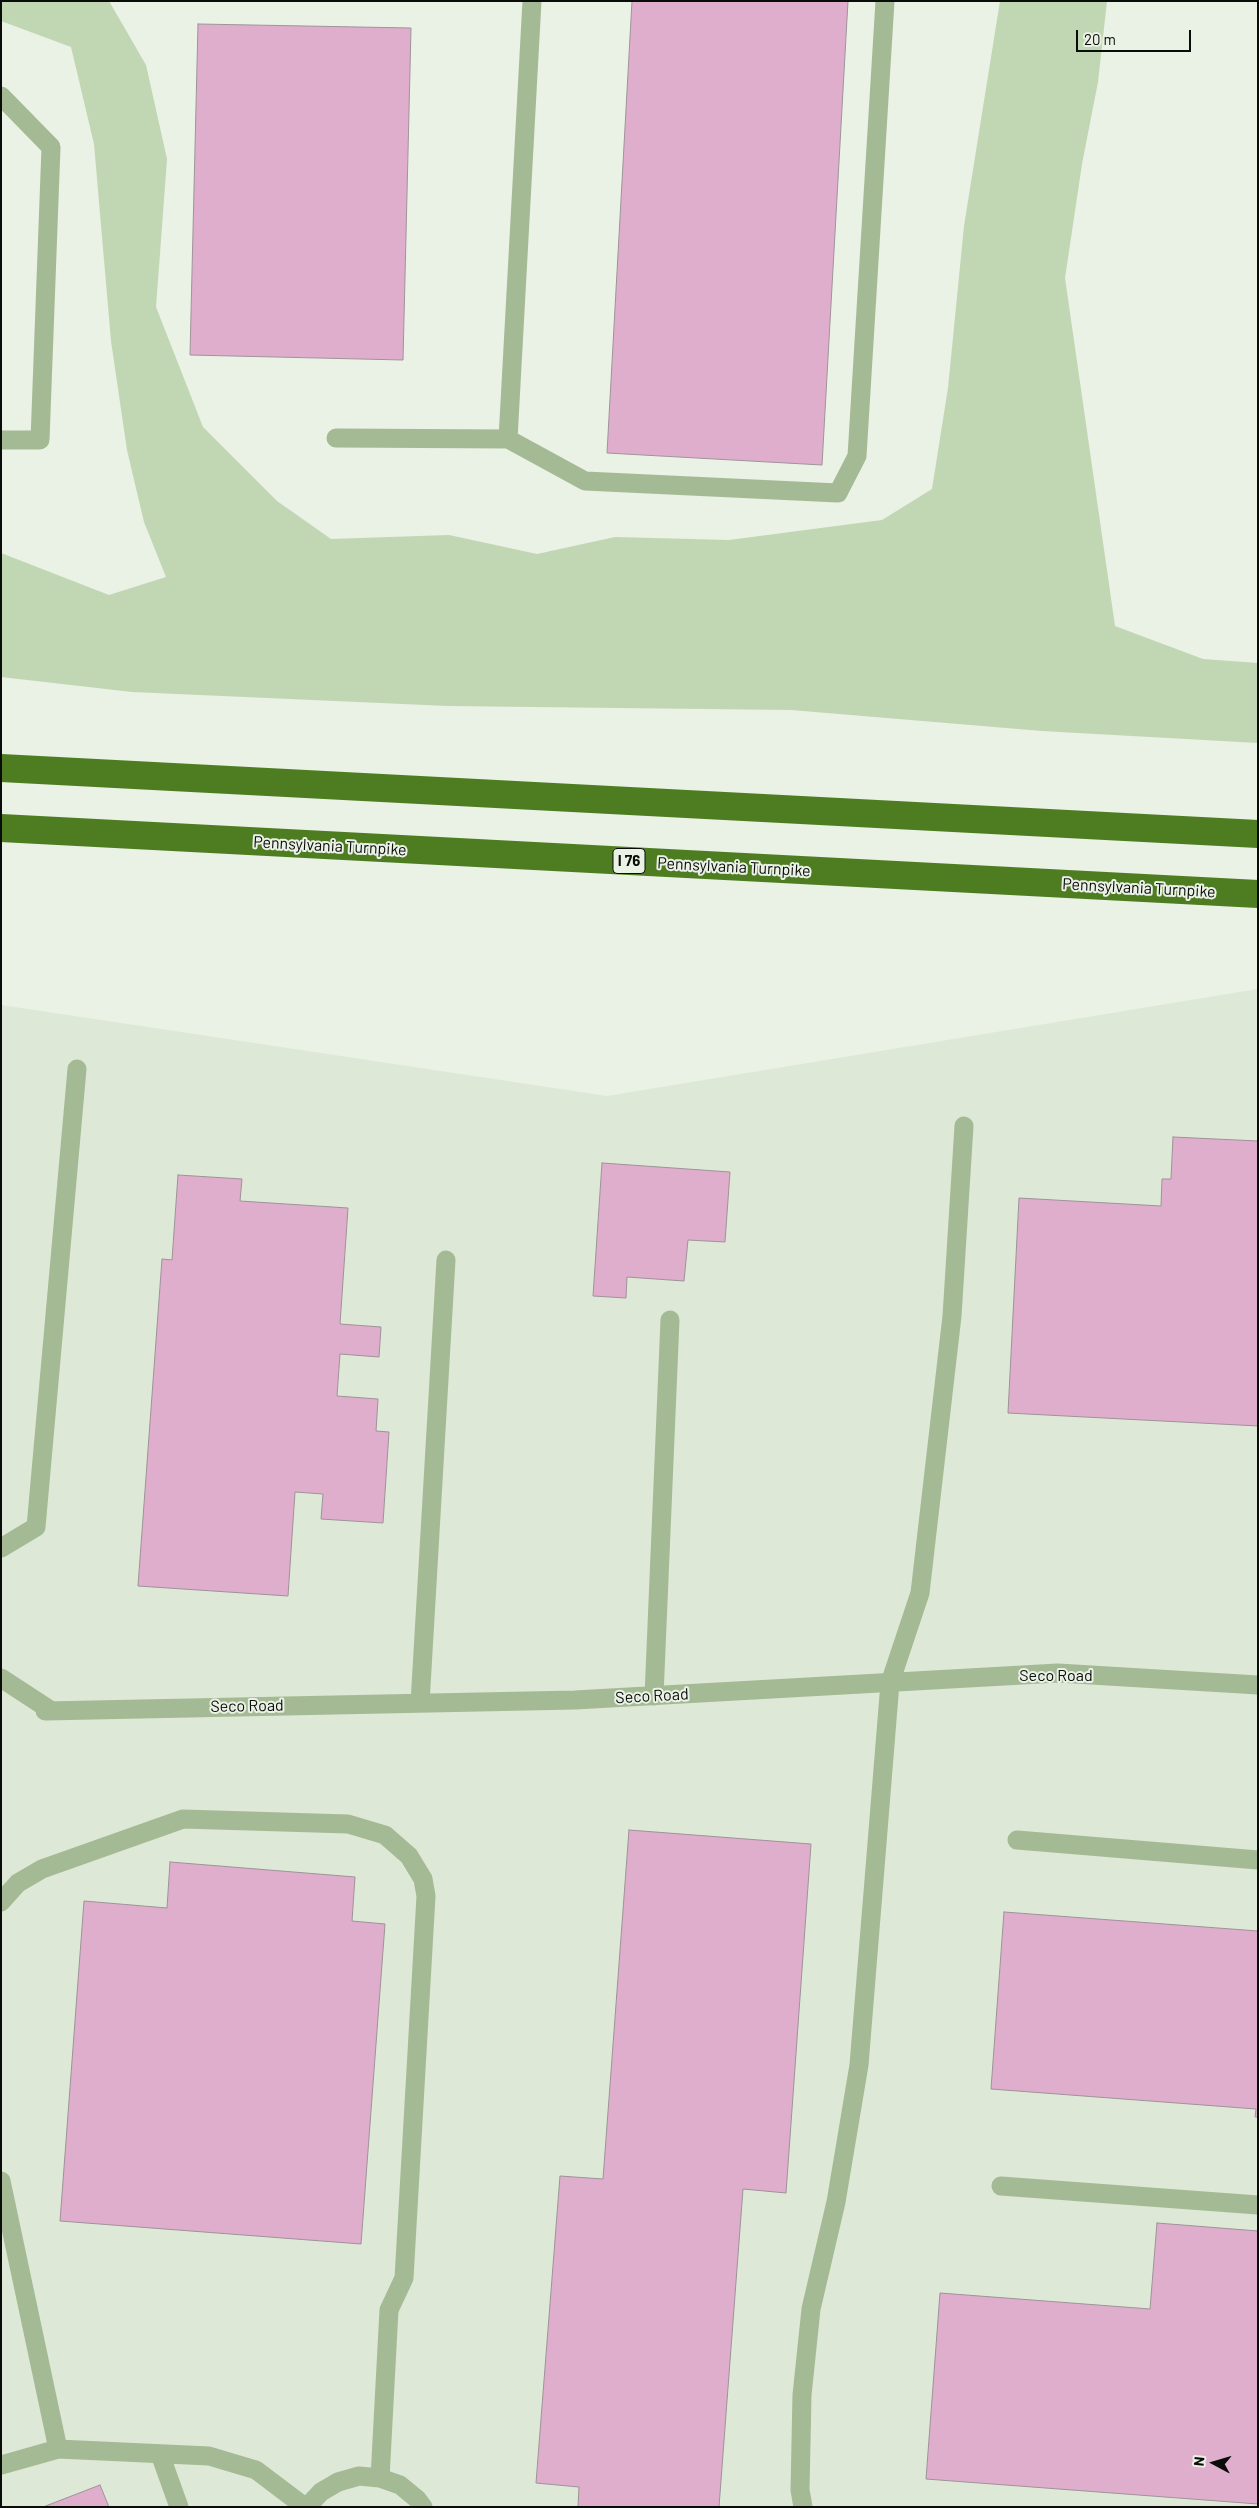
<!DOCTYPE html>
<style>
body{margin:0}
#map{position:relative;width:1259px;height:2508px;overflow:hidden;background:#eaf1e5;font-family:Barlow,sans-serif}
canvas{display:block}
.frame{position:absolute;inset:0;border:2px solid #0a0c09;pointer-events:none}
.north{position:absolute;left:1189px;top:2438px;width:50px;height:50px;-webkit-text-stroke:4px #eaf1e5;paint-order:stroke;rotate:276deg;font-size:14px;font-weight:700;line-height:20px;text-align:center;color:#0a0c09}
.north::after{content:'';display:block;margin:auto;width:18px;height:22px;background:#0a0c09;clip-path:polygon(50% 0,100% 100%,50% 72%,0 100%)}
.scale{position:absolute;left:1076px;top:30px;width:115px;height:22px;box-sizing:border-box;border:2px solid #0a0c09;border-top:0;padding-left:6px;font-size:15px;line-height:18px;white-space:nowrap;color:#0a0c09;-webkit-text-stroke:4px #eaf1e5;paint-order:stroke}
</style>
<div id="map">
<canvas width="1259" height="2508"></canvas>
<div class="frame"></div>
<div class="north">N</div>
<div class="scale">20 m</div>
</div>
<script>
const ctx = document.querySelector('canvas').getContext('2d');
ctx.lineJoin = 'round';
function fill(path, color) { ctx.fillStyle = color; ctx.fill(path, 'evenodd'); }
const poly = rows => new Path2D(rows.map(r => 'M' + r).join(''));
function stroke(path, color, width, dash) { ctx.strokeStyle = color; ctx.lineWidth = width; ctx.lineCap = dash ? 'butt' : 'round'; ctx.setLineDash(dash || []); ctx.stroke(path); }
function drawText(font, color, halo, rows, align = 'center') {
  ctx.font = font + ' Barlow,sans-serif'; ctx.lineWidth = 4; ctx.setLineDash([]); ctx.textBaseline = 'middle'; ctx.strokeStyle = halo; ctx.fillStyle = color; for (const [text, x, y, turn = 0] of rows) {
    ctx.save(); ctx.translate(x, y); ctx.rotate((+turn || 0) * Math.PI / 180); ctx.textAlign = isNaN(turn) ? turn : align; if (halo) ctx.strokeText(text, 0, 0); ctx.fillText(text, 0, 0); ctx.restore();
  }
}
fill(poly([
 [1258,989,1258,2507,1,2507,1,1005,607,1096]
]), '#dde8d6');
fill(poly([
 [1,1,109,1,146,65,167,159,156,307,203,427,277,501,331,539,449,535,537,554,615,537,729,540,882,520,932,489,948,388,964,226,1000,1,1107,1,1098,82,1082,164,1065,278,1115,626,1203,659,1258,663,1258,743,1042,731,791,710,448,706,132,692,1,677,1,553,109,595,166,577,144,522,127,450,111,341,94,144,71,47,1,21]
]), '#c1d6b3');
const building = poly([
 [632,1,848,1,822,465,607,453,632,1],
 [198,24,411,28,403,360,190,355,198,24],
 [1173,1137,1258,1141,1258,1426,1008,1413,1019,1198,1161,1206,1162,1179,1171,1179,1173,1137],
 [602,1163,730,1172,725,1242,688,1240,684,1281,627,1277,626,1298,593,1296,602,1163],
 [178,1175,242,1179,240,1201,348,1208,340,1324,381,1327,379,1357,340,1354,337,1396,378,1399,376,1431,389,1432,383,1523,321,1519,323,1494,295,1492,288,1596,138,1586,162,1259,172,1260,178,1175],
 [629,1830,811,1844,786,2193,743,2189,719,2507,578,2507,579,2487,536,2483,560,2176,603,2179,629,1830],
 [170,1862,355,1877,352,1921,385,1924,361,2244,60,2221,84,1901,167,1908,170,1862],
 [1004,1912,1258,1931,1258,2117,1255,2117,1256,2109,991,2089,1004,1912],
 [1157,2223,1258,2231,1258,2504,926,2479,940,2293,1150,2309,1157,2223],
 [100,2485,109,2507,43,2507,100,2485]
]);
fill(building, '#dfaecc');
stroke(building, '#9f939a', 1);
stroke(poly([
 [1,96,51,147,40,440,1,440],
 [336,438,508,439,585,481,838,493,857,456,885,1],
 [508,439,532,1],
 [1,1548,36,1527,77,1069],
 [1,1678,50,1710],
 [654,1696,670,1320],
 [420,1703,446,1260],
 [45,1711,575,1700,1058,1673,1258,1685],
 [1017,1840,1258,1860],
 [1,1902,18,1883,42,1869,183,1819,348,1824,385,1835,409,1856,423,1879,426,1896,404,2278,389,2310,380,2478],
 [1,2181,58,2449],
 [1001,2186,1258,2205],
 [160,2454,179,2507],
 [1,2465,58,2449,209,2456,256,2470,305,2507],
 [307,2507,321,2492,338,2482,359,2476,380,2478,400,2485,417,2499,423,2507],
 [803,2507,800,2490,802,2395,811,2309,836,2202,859,2065,890,1683,920,1593,952,1316,964,1126]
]), '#a4ba94', 19);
stroke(poly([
 [1,768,1258,834],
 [1,828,1258,894]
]), '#4e7c21', 28);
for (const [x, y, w] of [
 [629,861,32]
]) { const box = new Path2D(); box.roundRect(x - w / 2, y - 12.5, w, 25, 4); ctx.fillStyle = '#eaf1e5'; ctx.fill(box); stroke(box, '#0a0c09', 1); }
drawText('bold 15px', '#0a0c09', null, [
 ["I 76",629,861]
]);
drawText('16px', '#0a0c09', '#eaf1e5', [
 ["Pennsylvania Turnpike",330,846,3],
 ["Pennsylvania Turnpike",734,867,3],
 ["Pennsylvania Turnpike",1139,888,3],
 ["Seco Road",1056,1676],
 ["Seco Road",652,1696,-3],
 ["Seco Road",247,1706,-1]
]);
</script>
